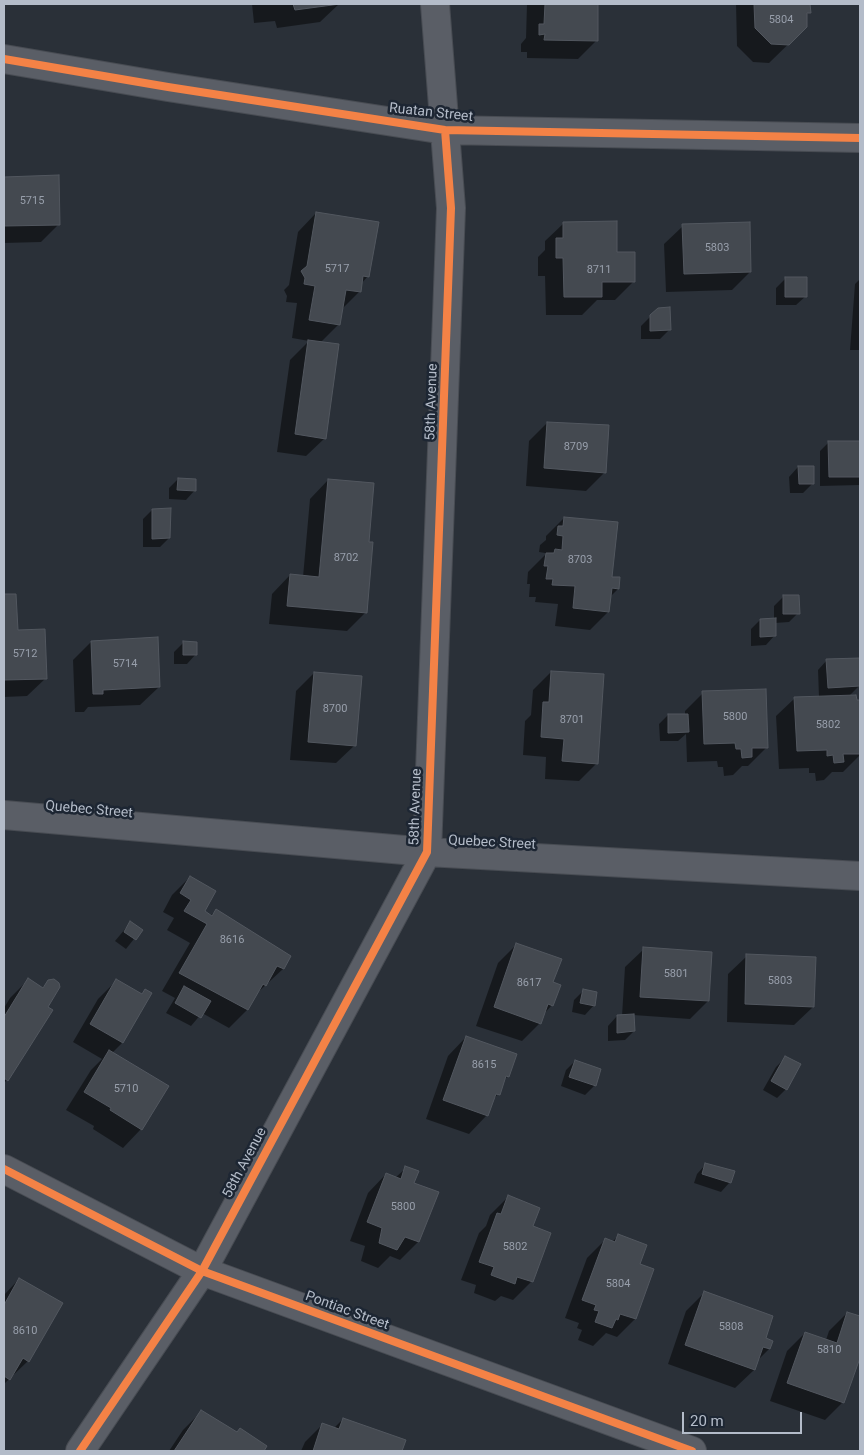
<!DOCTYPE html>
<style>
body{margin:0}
#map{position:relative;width:864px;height:1455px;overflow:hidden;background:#2a3038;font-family:Roboto,sans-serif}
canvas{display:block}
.frame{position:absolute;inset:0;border:5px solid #b4bcc9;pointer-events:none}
.scale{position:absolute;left:682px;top:1412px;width:120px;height:22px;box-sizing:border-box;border:2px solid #b4bcc9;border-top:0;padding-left:6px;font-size:15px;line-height:18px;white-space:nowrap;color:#b4bcc9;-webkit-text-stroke:4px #1d2633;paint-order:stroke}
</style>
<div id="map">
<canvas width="864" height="1455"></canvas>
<div class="frame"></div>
<div class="scale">20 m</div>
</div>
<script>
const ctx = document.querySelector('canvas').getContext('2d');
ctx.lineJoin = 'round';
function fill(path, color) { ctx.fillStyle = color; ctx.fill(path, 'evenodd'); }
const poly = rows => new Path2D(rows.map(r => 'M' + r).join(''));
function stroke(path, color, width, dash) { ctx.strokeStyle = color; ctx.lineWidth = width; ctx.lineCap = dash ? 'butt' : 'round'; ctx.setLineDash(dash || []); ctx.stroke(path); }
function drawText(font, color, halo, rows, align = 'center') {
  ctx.font = font + ' Roboto,sans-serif'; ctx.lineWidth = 5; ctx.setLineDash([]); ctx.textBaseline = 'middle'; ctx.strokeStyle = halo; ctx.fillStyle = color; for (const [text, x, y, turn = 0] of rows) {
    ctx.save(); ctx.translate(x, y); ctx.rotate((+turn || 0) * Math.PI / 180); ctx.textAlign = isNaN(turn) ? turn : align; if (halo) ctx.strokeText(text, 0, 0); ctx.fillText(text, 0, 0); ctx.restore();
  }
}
fill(poly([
 [252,4,339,4,320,22,277,28,275,21,254,23],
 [527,4,597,4,596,41,578,59,527,58,527,52,521,52,521,44,526,38],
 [736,4,809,4,809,12,805,16,806,27,769,63,753,62,737,46],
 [58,176,59,224,41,242,4,243,4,178],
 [316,213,368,276,361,284,360,291,342,309,339,324,320,343,325,438,306,456,277,452,290,360,309,341,292,338,297,303,286,302,287,296,284,290,289,285,298,232],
 [564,223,616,253,633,282,615,300,597,300,582,315,546,315,545,276,538,276,538,257,545,250,545,241],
 [683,226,750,272,732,290,666,292,664,244],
 [785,279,806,296,796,305,776,305,776,288],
 [860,279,860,350,850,350,855,284],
 [658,309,669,330,660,339,641,339,641,326],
 [547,423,605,472,586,491,526,486,529,441],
 [829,442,860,442,860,485,820,486,820,451],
 [798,467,812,484,803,493,790,493,789,477],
 [178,479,195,490,186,500,169,499,169,488],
 [328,480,368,543,366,612,347,631,269,624,272,594,290,575,303,577,310,499],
 [152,510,169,538,160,547,143,547,143,519],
 [564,518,618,589,610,597,608,612,590,630,555,626,558,604,535,602,536,597,529,597,530,584,527,584,528,572,545,555,545,553,539,552,540,545,546,540,546,536],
 [15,595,16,631,46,678,27,696,4,697,4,596],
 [783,597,798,613,789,622,775,623,775,635,766,645,751,646,751,629,760,620,774,620,774,606],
 [91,642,159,687,140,705,88,707,84,712,75,712,73,660],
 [183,643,196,654,187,664,174,664,174,652],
 [859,659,860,685,849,696,856,702,860,701,860,755,843,772,832,772,824,780,816,781,815,773,809,773,809,768,779,769,776,716,795,698,819,697,818,670,827,660],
 [551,672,597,763,579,781,545,779,546,757,523,755,525,721,531,715,533,690],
 [314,673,355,745,336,763,290,760,296,691],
 [703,693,767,747,748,766,742,766,733,775,724,776,723,767,718,767,717,761,687,762,686,734,678,741,660,741,659,724,668,715,685,715,685,711],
 [190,877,203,912,210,916,216,911,289,956,283,969,256,994,247,1010,229,1028,202,1013,191,1026,166,1013,175,998,162,991,190,943,167,930,174,918,163,912,172,895],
 [130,923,141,930,126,949,115,941],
 [517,944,551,983,552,1005,543,1015,540,1023,522,1041,476,1026,498,963],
 [644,949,708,1001,690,1019,633,1015,634,1031,625,1040,608,1041,608,1026,617,1016,622,1016,625,967],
 [747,956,813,1007,794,1025,727,1022,728,974],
 [28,980,42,988,49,981,7,1080,4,1083,4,1008,10,998],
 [117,980,141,994,145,991,150,994,122,1043,112,1053,167,1086,141,1129,123,1148,93,1129,94,1126,66,1110,91,1070,102,1059,73,1042,98,999],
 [583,991,594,1005,585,1015,572,1012,574,1000],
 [466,1037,508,1076,502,1082,498,1094,493,1100,487,1115,469,1134,426,1119,448,1056],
 [785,1058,786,1089,777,1098,763,1090,776,1067],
 [575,1061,600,1070,594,1086,585,1095,561,1086,566,1070],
 [706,1164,730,1182,721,1192,694,1183,697,1174],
 [406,1168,413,1183,437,1193,418,1242,400,1260,390,1256,378,1268,361,1261,365,1246,350,1241,368,1193,386,1174,395,1178],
 [508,1197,532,1227,549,1234,531,1282,513,1300,501,1296,495,1301,474,1293,476,1285,461,1280,479,1233,486,1226,490,1215],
 [618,1236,638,1265,635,1319,617,1337,606,1333,593,1346,578,1340,582,1330,577,1328,579,1323,565,1318,587,1258,605,1240,612,1242],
 [19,1279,28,1361,4,1384,4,1295],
 [704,1293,764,1338,769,1349,757,1361,754,1370,735,1388,668,1364,686,1311],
 [847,1313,860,1318,860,1354,843,1402,825,1420,770,1401,787,1351,805,1333,826,1340,829,1331],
 [202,1411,236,1433,266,1446,262,1451,169,1451,183,1430],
 [343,1419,404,1441,400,1451,301,1451,305,1442,323,1424,334,1428]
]), '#0007');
const building = poly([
 [293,4,340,4,295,10,293,4],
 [545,4,598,4,598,41,544,40,545,34,539,35,539,24,544,24,545,4],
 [754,4,810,4,811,13,807,13,807,27,789,45,771,44,755,28,754,4],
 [59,175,60,225,4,226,4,177,59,175],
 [316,212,379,222,369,277,363,276,361,292,346,290,340,325,309,320,315,286,304,284,305,278,301,271,307,266,316,212],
 [617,221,617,252,635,252,635,282,602,282,602,297,564,297,563,258,556,258,556,238,563,238,563,222,617,221],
 [750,222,751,272,684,274,682,224,750,222],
 [785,277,807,277,807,297,785,297,785,277],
 [670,307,671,330,650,331,650,315,658,308,670,307],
 [308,340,339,344,326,439,295,434,308,340],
 [547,422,609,425,606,473,544,468,547,422],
 [828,441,860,441,860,477,829,477,828,441],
 [798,466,814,466,814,484,799,484,798,466],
 [178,478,196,479,196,491,177,490,178,478],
 [328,479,374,483,369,542,373,542,367,613,287,606,290,574,319,577,328,479],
 [171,508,170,538,152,539,152,509,171,508],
 [564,517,618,522,612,577,620,577,619,589,612,588,609,612,573,608,575,586,552,585,553,579,546,579,548,566,544,566,546,553,554,553,555,549,562,550,563,536,557,535,558,526,563,526,564,517],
 [4,594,16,594,18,630,45,629,47,679,4,680,4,594],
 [783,595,799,595,800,614,783,614,783,595],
 [776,618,776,636,760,637,760,619,776,618],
 [158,637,160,687,103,690,103,694,93,694,91,641,158,637],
 [183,641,197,642,197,655,183,655,183,641],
 [860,658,860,686,828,688,826,659,860,658],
 [551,671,604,674,598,764,562,761,564,739,541,737,543,702,549,702,551,671],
 [314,672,362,676,356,746,308,742,314,672],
 [766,689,768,748,752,748,752,757,742,758,741,749,736,749,735,743,704,744,702,691,766,689],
 [856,695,857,700,860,700,860,754,843,754,844,762,834,763,833,755,827,756,827,750,797,751,794,697,856,695],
 [668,714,688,714,689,732,668,733,668,714],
 [190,876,216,891,205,911,212,916,216,909,291,956,284,969,277,966,266,986,263,984,248,1010,179,973,207,924,184,911,191,900,180,893,190,876],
 [130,921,143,930,136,940,124,932,130,921],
 [516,943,562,959,553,982,561,985,553,1006,548,1004,541,1024,494,1007,516,943],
 [643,947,712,952,709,1001,640,997,643,947],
 [746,954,816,957,814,1007,745,1004,746,954],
 [28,978,43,988,48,980,54,979,59,983,60,987,48,1007,53,1010,8,1081,4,1078,4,1017,28,978],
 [116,979,142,994,145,989,152,993,123,1043,90,1024,116,979],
 [184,986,211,1001,201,1018,175,1003,184,986],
 [583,989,597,992,595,1006,580,1003,583,989],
 [634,1014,635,1031,617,1033,617,1015,634,1014],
 [466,1036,517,1054,509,1077,506,1076,500,1095,496,1094,488,1116,443,1100,466,1036],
 [109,1050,169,1086,142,1130,110,1110,111,1108,84,1092,109,1050],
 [785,1056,801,1064,787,1090,771,1081,785,1056],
 [575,1060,601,1069,596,1086,569,1077,575,1060],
 [705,1163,735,1171,731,1183,702,1174,705,1163],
 [405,1166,419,1171,414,1183,439,1192,419,1242,405,1237,397,1250,379,1243,382,1228,367,1222,386,1173,401,1179,405,1166],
 [508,1195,540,1208,533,1226,551,1233,533,1282,517,1277,515,1284,491,1275,494,1267,479,1262,497,1213,501,1214,508,1195],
 [618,1234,647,1245,640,1264,654,1269,636,1319,620,1314,618,1320,616,1319,612,1328,595,1322,599,1311,594,1310,596,1305,582,1300,605,1238,615,1242,618,1234],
 [19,1278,63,1303,29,1362,23,1358,10,1380,4,1376,4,1305,19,1278],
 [704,1291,773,1316,766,1338,773,1341,770,1349,763,1347,755,1370,685,1345,704,1291],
 [847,1312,860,1316,860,1358,844,1403,787,1383,805,1332,837,1343,847,1312],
 [201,1410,237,1432,240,1428,267,1446,264,1451,174,1451,201,1410],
 [343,1418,406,1440,402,1451,313,1451,322,1423,339,1429,343,1418]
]);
fill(building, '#444950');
stroke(building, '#52575f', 1);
const minor = poly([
 [4,59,168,87,445,130,860,138],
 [4,815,427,852,860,876],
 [4,1169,202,1271,692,1451],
 [80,1451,202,1271,427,852,451,208,435,4]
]);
stroke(minor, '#484c53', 30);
stroke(minor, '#5a5e66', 28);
stroke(poly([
 [4,59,168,87,445,130,860,138],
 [4,1169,202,1271,692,1451],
 [80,1451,202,1271,427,852,451,208,445,130]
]), '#f48246', 8);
drawText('11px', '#989fab', null, [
 ["5804",781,20],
 ["5715",32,201],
 ["5803",717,248],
 ["5717",337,269],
 ["8711",599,270],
 ["8709",576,447],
 ["8702",346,558],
 ["8703",580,560],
 ["5712",25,654],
 ["5714",125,664],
 ["8700",335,709],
 ["5800",735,717],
 ["8701",572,720],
 ["5802",828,725],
 ["8616",232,940],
 ["5801",676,974],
 ["5803",780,981],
 ["8617",529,983],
 ["8615",484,1065],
 ["5710",126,1089],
 ["5800",403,1207],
 ["5802",515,1247],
 ["5804",618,1284],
 ["5808",731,1327],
 ["8610",25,1331],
 ["5810",829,1350]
]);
drawText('14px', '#b4bcc9', '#1d2633', [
 ["Ruatan Street",431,113,6],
 ["58th Avenue",432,402,-88],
 ["58th Avenue",416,807,-88],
 ["Quebec Street",89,810,5],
 ["Quebec Street",492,843,3],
 ["58th Avenue",245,1163,-62],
 ["Pontiac Street",347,1311,20]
]);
</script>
